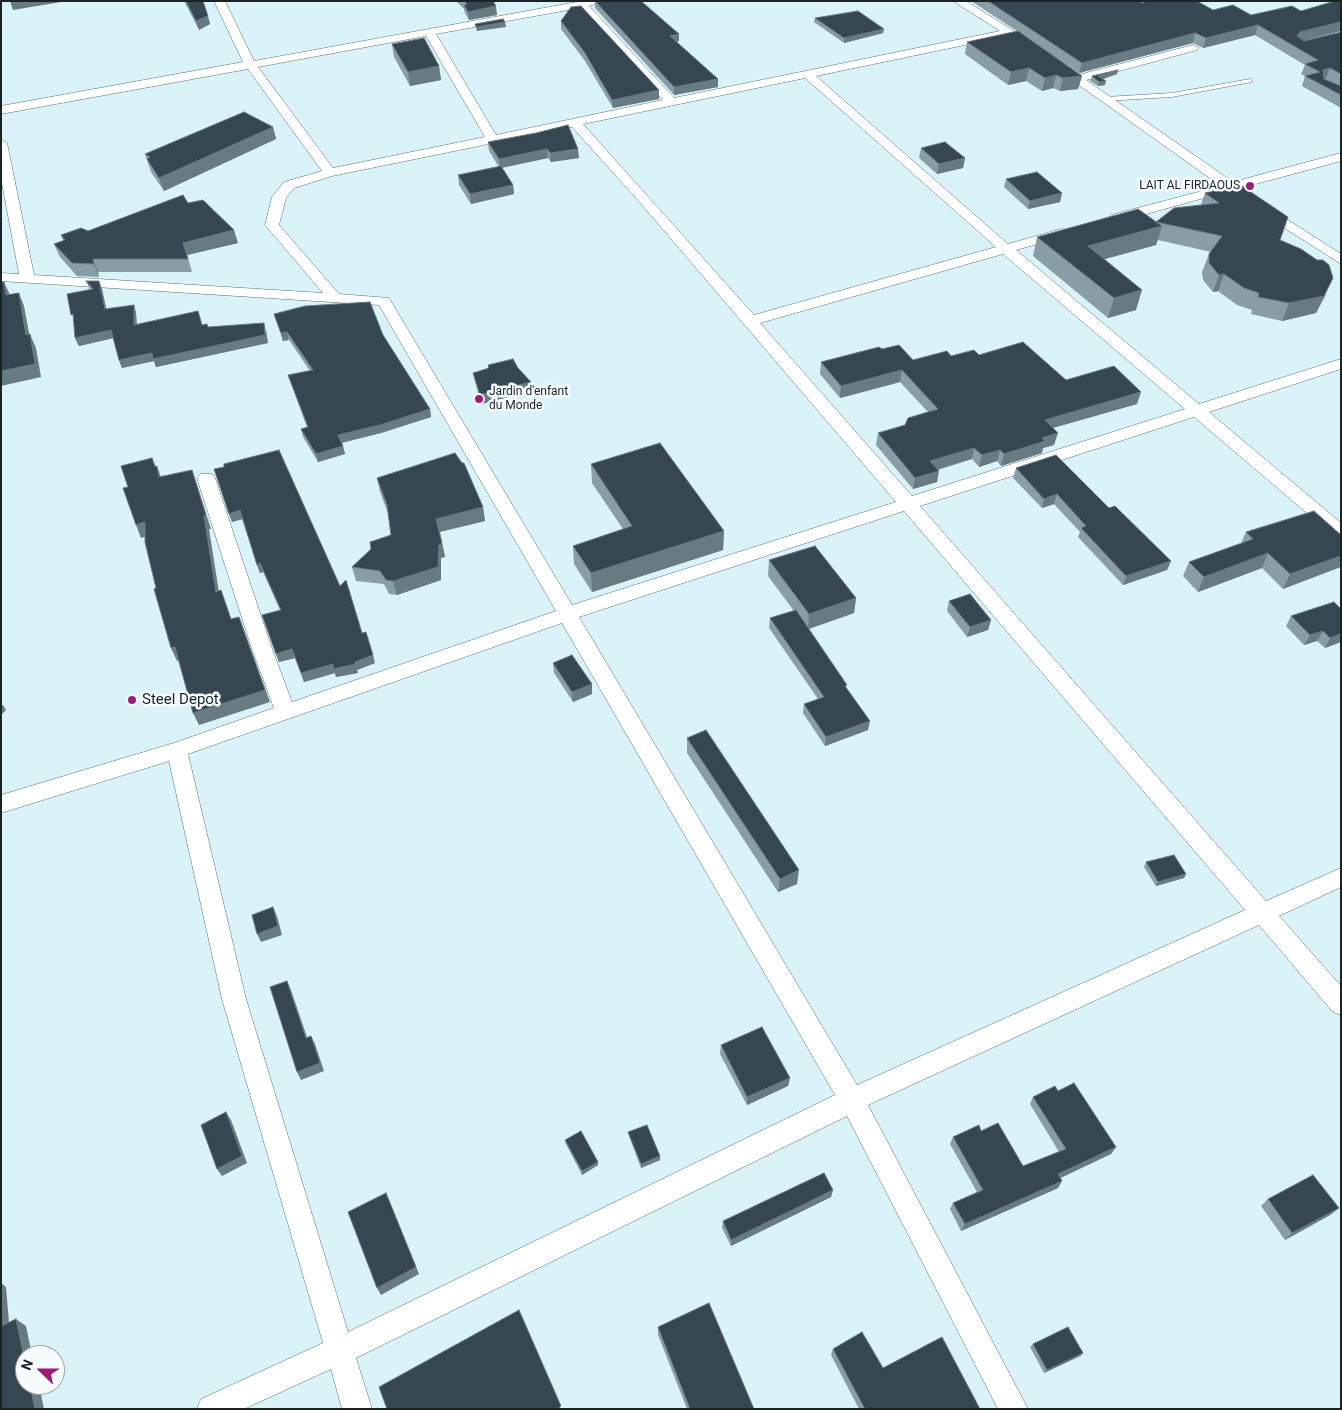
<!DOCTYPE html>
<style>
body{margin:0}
#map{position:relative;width:1342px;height:1410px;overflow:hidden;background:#daf3f9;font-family:Roboto,sans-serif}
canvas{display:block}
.frame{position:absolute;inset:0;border:2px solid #1a2326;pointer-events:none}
.north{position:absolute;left:15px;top:1345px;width:50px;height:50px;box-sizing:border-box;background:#f7fcfd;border:1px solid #9fa5a7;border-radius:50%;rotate:292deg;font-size:14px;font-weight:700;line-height:20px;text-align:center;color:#1a2326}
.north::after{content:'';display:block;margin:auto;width:18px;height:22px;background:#9b1e75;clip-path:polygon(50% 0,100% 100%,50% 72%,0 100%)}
</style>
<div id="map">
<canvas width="1342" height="1410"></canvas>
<div class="frame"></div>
<div class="north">N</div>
</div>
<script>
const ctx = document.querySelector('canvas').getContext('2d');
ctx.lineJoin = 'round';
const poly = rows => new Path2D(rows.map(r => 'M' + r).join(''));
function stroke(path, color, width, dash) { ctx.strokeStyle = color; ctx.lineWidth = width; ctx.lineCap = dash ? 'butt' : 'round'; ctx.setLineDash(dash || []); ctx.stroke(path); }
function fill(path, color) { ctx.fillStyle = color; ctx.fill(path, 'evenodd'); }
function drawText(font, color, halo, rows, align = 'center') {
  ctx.font = font + ' Roboto,sans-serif'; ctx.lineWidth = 5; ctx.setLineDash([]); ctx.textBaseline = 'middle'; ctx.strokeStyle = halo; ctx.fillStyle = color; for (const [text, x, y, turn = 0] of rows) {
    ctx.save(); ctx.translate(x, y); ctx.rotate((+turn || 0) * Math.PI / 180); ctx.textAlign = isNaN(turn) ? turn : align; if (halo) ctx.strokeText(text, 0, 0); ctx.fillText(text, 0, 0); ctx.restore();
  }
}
const lane = poly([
 [1250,79,1252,80,1252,82,1172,97,1105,101,1102,99,1105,97,1172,93,1250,79]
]);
const street = poly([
 [214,1,225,1,254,61,582,1,606,1,589,6,674,98,1000,31,953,1,966,1,1022,36,1016,39,1008,36,816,76,1008,244,1061,229,1066,230,1068,233,1066,236,1016,250,1199,404,1341,359,1341,369,1209,412,1341,523,1341,539,1335,537,1194,417,920,506,1266,901,1341,868,1341,887,1279,916,1341,986,1341,1015,1333,1012,1259,925,868,1105,1028,1409,998,1409,847,1116,356,1358,372,1409,342,1409,331,1369,244,1409,197,1409,201,1399,323,1343,222,999,169,761,1,813,1,795,174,743,274,708,252,649,197,478,200,474,212,474,215,478,272,649,292,702,556,611,379,305,1,281,1,273,19,274,1,178,1,139,7,143,34,275,323,293,265,225,272,197,284,182,322,171,248,69,1,114,1,106,243,62,214,1],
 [579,8,663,100,496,135,436,34,579,8],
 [426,36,485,137,333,168,258,67,426,36],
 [805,78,996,247,754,315,583,124,805,78],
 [572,127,637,199,896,502,572,605,389,298,339,294,279,225,286,198,294,188,332,176,572,127],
 [1003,254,1185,409,912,496,760,323,1003,254],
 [904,511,1245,910,857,1085,579,617,904,511],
 [562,623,835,1095,348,1332,246,999,188,754,562,623],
 [1193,45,1199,48,1197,50,1086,80,1233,182,1341,153,1341,161,1241,188,1244,191,1242,194,1237,195,1229,191,1121,221,1111,221,1109,218,1111,215,1221,186,1052,66,1054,64,1062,64,1078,75,1193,45],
 [1263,204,1341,254,1341,264,1258,211,1256,208,1263,204]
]);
stroke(lane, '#586e73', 1);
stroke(street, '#586e73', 1);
fill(lane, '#fff');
fill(street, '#fff');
fill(poly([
 [184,1,203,1,210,24,199,30],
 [456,1,493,1,497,15,469,20,465,13,464,9],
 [595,1,679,34,679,41,676,42,718,87,674,95,595,8],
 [971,1,1140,1,1142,3,1213,10,1251,15,1301,11,1341,1,1341,31,1303,40,1341,32,1341,108,1302,86,1305,76,1301,74,1305,65,1255,35,1203,48,1193,43,1079,73,1051,54,1082,76,1078,89,1060,91,1053,88,1042,91,1026,81,1008,85,965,54,967,42,1017,31],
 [815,18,883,33,844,43,814,22],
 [561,21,659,99,613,108,585,61,561,29],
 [392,44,439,66,441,80,410,86,394,57],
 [1117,74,1103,79,1105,85,1098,86,1090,81,1092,76],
 [273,127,276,139,164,191,151,172,145,154],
 [536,133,579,158,551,162,548,158,502,168,513,185,514,194,471,204,459,185,458,175,499,167,489,151,488,142],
 [921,148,965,158,963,168,937,174,919,158],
 [1006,179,1062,193,1060,202,1028,209,1004,187],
 [1205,193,1280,240,1326,295,1316,313,1282,321,1251,314,1252,310,1237,305,1218,291,1213,292,1203,280,1202,272,1209,254,1211,252,1158,240,1156,245,1105,259,1136,310,1108,318,1033,256,1037,237,1156,222,1201,205],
 [188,203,238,243,187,255,192,272,98,272,99,277,77,276,60,257,54,244,63,241,61,235,88,231],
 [86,281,99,281,102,289,106,309,134,305,136,313,137,325,203,325,208,327,266,331,268,343,156,367,154,361,122,368,119,360,113,338,79,346,75,338,90,290],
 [274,314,383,335,430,409,431,417,381,433,342,443,345,454,318,462,303,437,301,429,307,427,288,375,310,371,289,340,283,341],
 [882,349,913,360,951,356,979,355,1066,380,1137,404,1053,428,1054,445,1043,448,1042,453,1001,466,997,461,979,467,972,459,938,470,937,482,913,489,876,445,878,433,905,425,928,412,900,382,840,398,820,374,821,362],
 [488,365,518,368,532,391,481,404,475,381,473,373,488,369],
 [591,464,724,531,723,550,592,592,574,564,573,546,623,529,592,483],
 [1016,468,1109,508,1171,561,1167,570,1123,585,1078,537,1080,532,1054,504,1042,508,1013,478],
 [214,469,362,633,375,663,357,670,358,673,336,677,335,673,304,682,295,658,279,662,262,615,280,610,263,572,260,573,242,519,232,522],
 [377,478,483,507,485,521,440,532,445,557,441,558,441,580,397,595,389,594,384,584,356,581,352,567,391,535,388,513,380,492],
 [1246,532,1341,535,1283,589,1262,568,1198,592,1183,576,1189,562,1241,543],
 [769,560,856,598,854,613,809,629,847,689,868,730,825,746,803,713,804,704,818,699,769,628,770,618,794,611,768,576],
 [949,601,991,620,988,630,967,637,947,611],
 [1334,602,1341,642,1325,648,1317,641,1304,645,1286,626,1291,616],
 [553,663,592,684,592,694,573,702,554,673],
 [687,738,797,884,778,892,687,753],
 [1146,862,1186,874,1184,878,1156,886,1144,867],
 [721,1045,790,1078,788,1086,747,1105,720,1054],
 [1058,1091,1116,1147,1111,1154,1060,1178,1062,1181,1058,1188,961,1231,950,1209,953,1203,977,1192,950,1144,953,1137,981,1131,1023,1166,1059,1152,1030,1104,1033,1097],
 [628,1132,660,1156,660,1160,641,1168,629,1136],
 [565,1140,598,1165,582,1175,566,1144],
 [833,1190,831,1197,731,1246,722,1228,723,1221],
 [1268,1199,1339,1208,1330,1215,1285,1240,1261,1206],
 [658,1327,754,1409,687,1409,658,1335],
 [1033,1344,1083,1353,1080,1356,1044,1373,1030,1347],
 [833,1349,883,1368,980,1409,859,1409,831,1355]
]), '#889da5');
fill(poly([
 [10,1,67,1,13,10],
 [496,6,497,15,469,20,468,12],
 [208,16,210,24,199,30,196,21],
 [505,22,506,27,477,31,476,27],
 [1341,22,1341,31,1297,42,1293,46,1297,36,1300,32],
 [1258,25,1255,35,1203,48,1206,38],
 [884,29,883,33,844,43,844,38],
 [1195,33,1193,43,1079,73,1082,63],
 [679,34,679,41,670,43,670,36],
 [439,66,441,80,410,86,408,72],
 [1029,68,1026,81,1008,85,1011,72],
 [1330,68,1326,78,1320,80,1323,70],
 [1118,70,1117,74,1097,81,1098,76],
 [1056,75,1053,88,1042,91,1045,78],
 [1082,76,1078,89,1060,91,1063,78],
 [718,79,718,87,674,95,674,87],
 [1106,81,1105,85,1098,86,1099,82],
 [659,90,659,99,613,108,612,100],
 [273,127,276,139,164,191,159,178],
 [547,149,548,158,500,168,499,159],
 [578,149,579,158,551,162,550,153],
 [965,158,963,168,937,174,939,164],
 [513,185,514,194,471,204,470,194],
 [1062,193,1060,202,1028,209,1030,201],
 [1162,226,1156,245,1083,265,1088,246],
 [234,230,238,243,187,255,192,272,183,243],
 [93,259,98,272,99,277,94,264],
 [1224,274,1218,291,1213,292,1219,275],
 [1333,278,1316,313,1282,321,1289,303],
 [99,281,102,289,108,317,105,309],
 [4,282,10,295,6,295],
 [1142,290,1136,310,1108,318,1114,298],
 [19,293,24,306,32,349,26,335],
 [134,305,136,313,137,333,134,325],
 [264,323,266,331,268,343,156,367,154,361,122,368,119,360],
 [111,330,114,338,79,346,75,338],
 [287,332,289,340,283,341,281,333],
 [30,334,36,348,41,377,1,386,1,371],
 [902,370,900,382,840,398,841,386],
 [531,382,532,391,481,404,480,395],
 [1141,392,1137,404,1042,431,1045,420],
 [430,409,431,417,381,433,340,443,338,435],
 [1058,433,1054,445,1043,448,1042,453,1001,466,1004,454,1042,438],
 [343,446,345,454,318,462,316,454],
 [974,448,972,459,928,472,930,461],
 [1000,450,997,461,979,467,982,455],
 [152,458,158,471,157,466,162,480,164,490,155,467],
 [192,470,211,529,209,529,221,605,216,592],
 [939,471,937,482,913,489,915,478],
 [1057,494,1054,504,1042,508,1044,499],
 [483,507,485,521,439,532,436,519],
 [240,510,243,519,232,522,229,514],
 [145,522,151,535,141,538,136,525],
 [724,531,723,550,592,592,591,573],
 [442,543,445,557,441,558,441,580,397,595,393,581,439,545],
 [1268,553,1262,568,1198,592,1204,577],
 [1341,556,1341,567,1283,589,1290,574],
 [1171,561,1167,570,1123,585,1126,576],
 [260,563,263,572,260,573,257,565],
 [856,598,854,613,808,629,809,614],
 [239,617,270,702,199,725,193,713],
 [991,620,988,630,967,637,970,627],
 [1323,631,1317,641,1304,645,1310,635],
 [1341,634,1341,642,1325,648,1330,638],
 [175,647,180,660,177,661,171,648],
 [292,649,295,658,279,662,276,654],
 [373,655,375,663,357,670,358,673,336,677,335,673,304,682,301,673,333,664,355,662],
 [592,684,592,694,573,702,572,692],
 [3,705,6,710,1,715,1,706],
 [870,721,868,730,825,746,826,737],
 [799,870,797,884,778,892,780,879],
 [1186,874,1184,878,1156,886,1158,882],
 [273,907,277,916,282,935,261,942,257,934],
 [287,981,291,990,310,1046,306,1038],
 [311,1036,315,1044,324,1071,301,1080,297,1072],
 [790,1078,788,1086,747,1105,747,1097],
 [226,1112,231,1120,247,1163,222,1176,217,1169],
 [1116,1147,1111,1154,1054,1181,1058,1174],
 [660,1156,660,1160,641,1168,641,1164],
 [598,1162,598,1165,582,1175,582,1171],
 [1062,1181,1058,1188,961,1231,965,1224],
 [833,1190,831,1197,731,1246,731,1240],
 [386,1193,419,1274,381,1295,377,1288],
 [1339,1208,1330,1215,1285,1240,1292,1233],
 [1,1283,6,1287,10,1334,1,1328],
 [16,1319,26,1326,32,1355,25,1355,25,1361],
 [1083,1353,1080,1356,1044,1373,1047,1370],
 [30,1385,39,1385,44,1409,35,1409]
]), '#687b83');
const building = poly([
 [186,1,203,1,208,16,196,21,186,1],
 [464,1,493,1,496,6,468,12,464,5,467,4,464,1],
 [595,1,641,1,679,34,670,36,718,79,674,87,595,1],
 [988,1,1140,1,1142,3,1147,1,1197,1,1213,10,1233,5,1251,15,1292,6,1301,11,1335,1,1341,1,1341,22,1300,32,1297,36,1304,41,1341,32,1341,74,1330,68,1323,70,1324,79,1341,86,1341,95,1305,76,1320,72,1305,64,1318,60,1258,25,1206,38,1195,33,1082,63,988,1],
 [581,6,659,90,612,100,585,53,561,21,571,7,581,6],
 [858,11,884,29,844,38,815,18,858,11],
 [503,19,505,22,476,27,475,24,503,19],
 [1018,31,1082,76,1063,78,1056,75,1045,78,1029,68,1011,72,967,42,1018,31],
 [424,38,439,66,408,72,392,44,424,38],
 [1118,70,1098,76,1106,81,1099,82,1092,76,1118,70],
 [244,112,273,127,159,178,147,159,150,157,145,154,244,112],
 [568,125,578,149,550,153,547,149,499,159,488,142,536,133,568,125],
 [945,142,965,158,939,164,921,148,945,142],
 [501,166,513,185,470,194,458,175,501,166],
 [1037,172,1062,193,1030,201,1006,179,1037,172],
 [1239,184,1288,217,1280,240,1301,249,1317,260,1323,260,1329,265,1333,278,1324,296,1289,303,1258,297,1259,293,1244,288,1224,274,1219,275,1209,263,1209,254,1222,236,1156,222,1174,208,1219,203,1205,193,1239,184],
 [183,195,188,203,203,200,234,230,183,243,188,259,93,259,94,264,72,263,54,244,65,240,61,235,81,228,88,231,183,195],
 [1138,209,1162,226,1088,246,1142,290,1114,298,1037,237,1138,209],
 [86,281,99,281,105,309,134,305,134,325,198,311,202,325,207,324,208,327,264,323,265,335,153,359,152,353,119,360,111,330,75,338,73,314,71,315,67,294,93,289,86,281],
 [1,282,4,282,6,295,19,293,26,335,30,334,35,364,1,371,1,282],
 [370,302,383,335,430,409,380,425,338,435,343,446,316,454,301,429,308,427,288,375,313,370,287,332,281,333,274,314,305,306,370,302],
 [1023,342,1066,380,1114,366,1141,392,1045,420,1058,433,1042,438,1045,441,1004,454,1000,450,982,455,974,448,930,461,939,471,915,478,878,433,905,425,908,418,938,409,902,370,841,386,821,362,879,347,882,349,899,345,913,360,947,351,951,356,974,350,979,355,1023,342],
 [513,359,518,368,531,382,480,395,473,373,489,368,488,365,513,359],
 [660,443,724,531,591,573,573,546,632,526,591,464,660,443],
 [279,450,340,586,346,580,362,633,366,632,373,655,355,662,355,664,334,669,333,664,301,673,292,649,276,654,262,615,281,610,260,563,257,565,240,510,229,514,214,469,224,467,224,464,279,450],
 [455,453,462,463,464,463,483,507,436,519,442,543,439,545,438,567,393,581,386,580,380,571,352,567,371,549,370,542,391,535,387,505,377,478,455,453],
 [1056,455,1109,508,1115,506,1171,561,1126,576,1081,528,1086,526,1057,494,1044,499,1016,468,1056,455],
 [152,458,155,467,157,466,159,477,192,470,206,515,204,516,216,592,221,590,231,619,239,617,265,690,193,713,175,647,171,648,154,589,156,588,145,542,145,522,136,525,123,488,128,487,121,466,152,458],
 [1314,511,1341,535,1341,556,1290,574,1268,553,1204,577,1189,562,1253,539,1246,532,1314,511],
 [815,546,856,598,809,614,769,560,815,546],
 [970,594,991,620,970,627,949,601,970,594],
 [1334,602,1341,609,1341,634,1330,638,1323,631,1310,635,1291,616,1334,602],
 [796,610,847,685,845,686,870,721,826,737,804,704,824,697,770,618,796,610],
 [572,655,592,684,572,692,553,663,572,655],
 [706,730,799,870,780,879,687,738,706,730],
 [1174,855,1186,874,1158,882,1146,862,1174,855],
 [273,907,278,926,257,934,252,915,273,907],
 [287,981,306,1038,311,1036,320,1063,297,1072,270,987,287,981],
 [762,1027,790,1078,747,1097,721,1045,762,1027],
 [1074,1083,1116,1147,1058,1174,1062,1181,965,1224,953,1203,983,1190,953,1137,979,1125,981,1131,998,1123,1023,1166,1066,1149,1033,1097,1055,1086,1058,1091,1074,1083],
 [226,1112,242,1156,217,1169,201,1125,226,1112],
 [647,1125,660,1156,641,1164,628,1132,647,1125],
 [581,1131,598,1162,582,1171,565,1140,581,1131],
 [824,1173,833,1190,731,1240,723,1221,824,1173],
 [1313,1175,1339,1208,1292,1233,1268,1199,1313,1175],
 [386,1193,416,1267,377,1288,348,1212,386,1193],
 [709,1303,754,1409,690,1409,658,1327,709,1303],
 [519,1310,561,1406,558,1409,387,1409,379,1387,519,1310],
 [16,1319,25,1361,25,1385,30,1385,35,1409,1,1409,1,1326,16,1319],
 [1068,1327,1083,1353,1047,1370,1033,1344,1068,1327],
 [862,1332,883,1368,942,1337,980,1409,865,1409,833,1349,862,1332]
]);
fill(building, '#374751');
stroke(building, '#687b83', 1);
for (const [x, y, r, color] of [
 [1250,186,5,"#9b1e75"],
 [479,399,5,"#9b1e75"],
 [132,700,5,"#9b1e75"]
]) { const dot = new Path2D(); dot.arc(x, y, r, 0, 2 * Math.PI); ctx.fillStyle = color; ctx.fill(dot); stroke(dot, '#f7fcfd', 2); }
drawText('12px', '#1a2326', '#f7fcfd', [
 ["LAIT AL FIRDAOUS",1240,186],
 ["Jardin d'enfant",489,392,"left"],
 ["du Monde",489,406,"left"]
], 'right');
drawText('15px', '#1a2326', '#f7fcfd', [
 ["Steel Depot",142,700]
], 'left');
</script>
